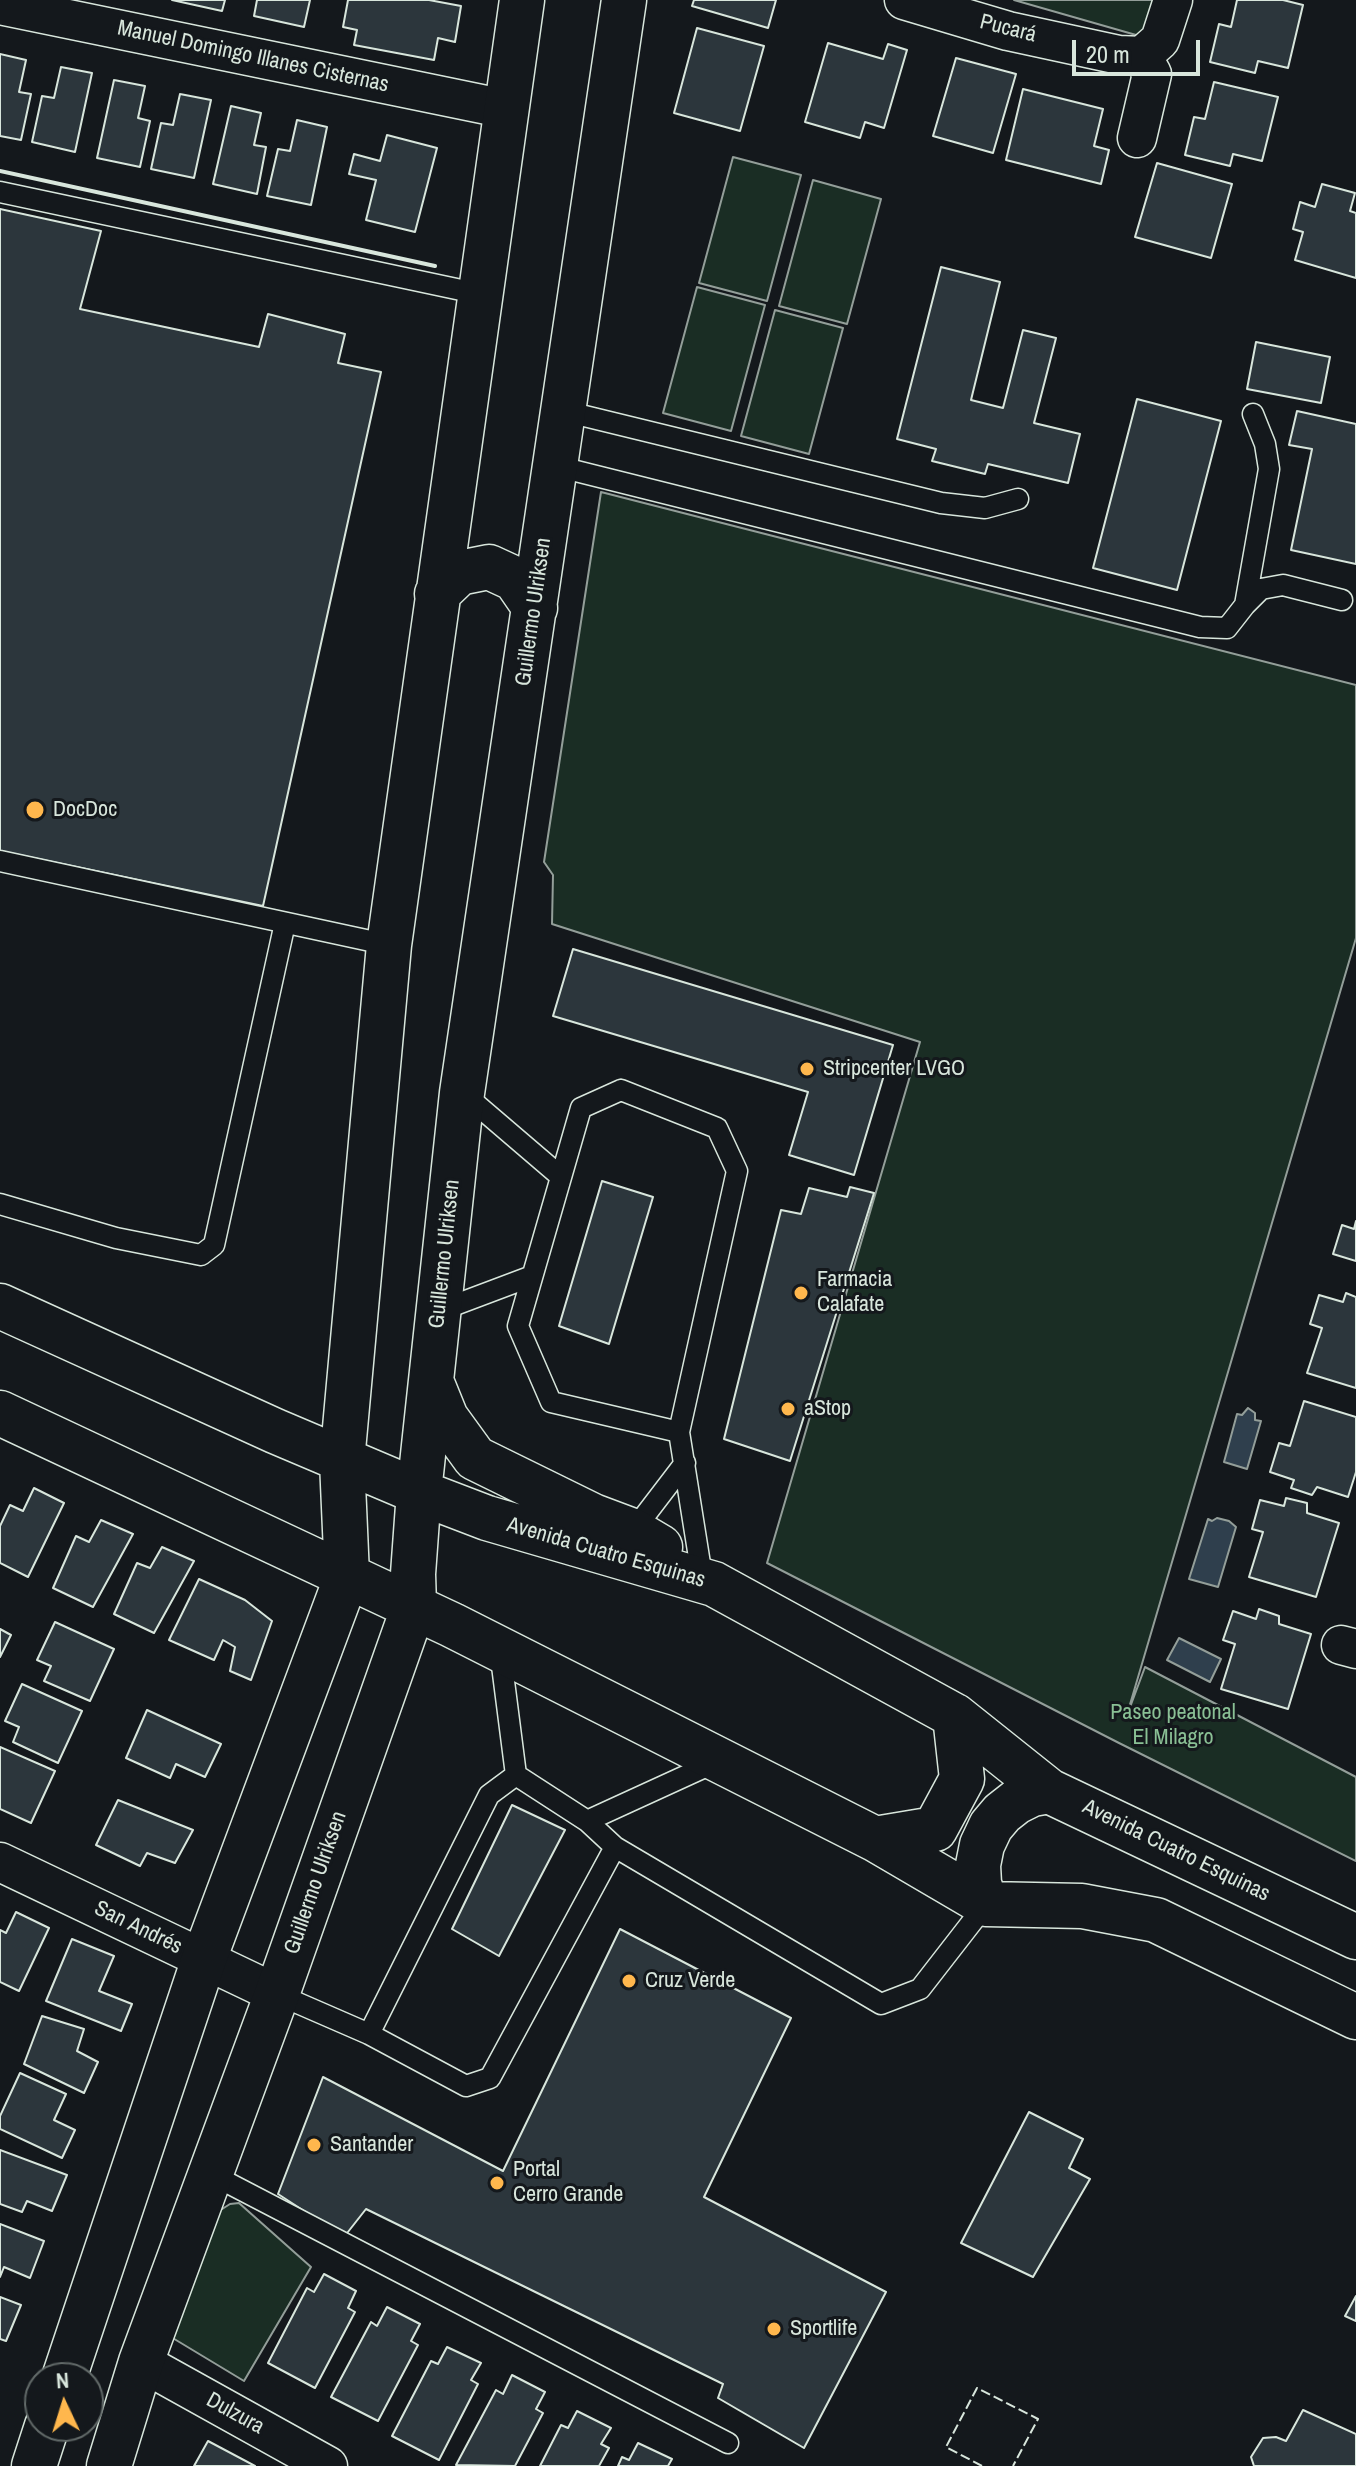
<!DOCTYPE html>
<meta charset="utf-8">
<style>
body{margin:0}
#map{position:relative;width:1356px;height:2466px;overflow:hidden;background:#14181c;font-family:"Archivo Narrow",sans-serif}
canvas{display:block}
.north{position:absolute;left:24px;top:2362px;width:80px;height:80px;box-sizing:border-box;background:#14181c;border:2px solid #626a69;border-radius:50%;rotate:356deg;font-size:22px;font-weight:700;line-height:32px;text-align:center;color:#d8e6dc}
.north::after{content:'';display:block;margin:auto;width:28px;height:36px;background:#ffb74d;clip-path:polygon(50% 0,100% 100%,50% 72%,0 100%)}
.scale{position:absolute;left:1072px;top:40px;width:128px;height:36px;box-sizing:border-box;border:4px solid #d8e6dc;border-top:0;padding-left:10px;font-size:24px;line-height:28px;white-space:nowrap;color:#d8e6dc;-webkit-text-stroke:6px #14181c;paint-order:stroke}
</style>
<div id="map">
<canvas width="1356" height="2466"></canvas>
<div class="north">N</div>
<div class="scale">20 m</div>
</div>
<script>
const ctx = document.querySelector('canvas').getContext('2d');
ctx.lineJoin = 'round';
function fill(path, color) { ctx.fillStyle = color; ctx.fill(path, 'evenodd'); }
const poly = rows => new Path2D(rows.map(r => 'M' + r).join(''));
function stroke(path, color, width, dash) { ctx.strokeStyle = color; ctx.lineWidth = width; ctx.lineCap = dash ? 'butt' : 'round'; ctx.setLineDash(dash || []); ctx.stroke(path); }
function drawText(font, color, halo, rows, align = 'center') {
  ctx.font = font + ' "Archivo Narrow",sans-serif'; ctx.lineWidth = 6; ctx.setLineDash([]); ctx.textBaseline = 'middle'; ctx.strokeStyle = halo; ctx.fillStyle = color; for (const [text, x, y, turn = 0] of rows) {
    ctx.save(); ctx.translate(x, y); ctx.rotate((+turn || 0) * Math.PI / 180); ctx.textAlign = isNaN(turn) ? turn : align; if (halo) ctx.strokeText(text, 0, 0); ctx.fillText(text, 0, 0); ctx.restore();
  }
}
const green = poly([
 [1014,0,1165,0,1150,39,1014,0],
 [733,157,801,175,767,301,699,283,733,157],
 [813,180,881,199,847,324,779,306,813,180],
 [697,287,765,305,731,431,663,413,697,287],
 [775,310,843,328,809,454,741,436,775,310],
 [601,492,1356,685,1356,938,1126,1718,1145,1667,1356,1777,1356,1861,1119,1743,767,1563,920,1042,552,924,553,875,544,862,601,492],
 [239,2203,311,2267,244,2381,171,2337,219,2211,230,2204,239,2203]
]);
fill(green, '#1a2d24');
stroke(green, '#939e99', 2);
const water = poly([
 [1248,1408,1255,1413,1255,1420,1261,1421,1247,1469,1224,1462,1237,1414,1242,1415,1248,1408],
 [1217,1518,1229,1521,1236,1527,1218,1587,1189,1579,1208,1519,1212,1521,1217,1518],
 [1179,1638,1221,1659,1210,1682,1167,1660,1179,1638]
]);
fill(water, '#2f3f4d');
stroke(water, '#939e99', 2);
const building = poly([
 [172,0,225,0,222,11,172,0],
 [257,0,310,0,304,27,254,16,257,0],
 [348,0,429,0,461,6,455,42,438,38,434,60,354,45,357,30,343,27,348,0],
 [694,0,776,0,768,28,692,6,694,0],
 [1237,0,1283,0,1303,5,1288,68,1258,61,1255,73,1210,62,1219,24,1231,27,1237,0],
 [697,28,764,46,740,131,674,113,697,28],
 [828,43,883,59,888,44,907,50,884,128,865,122,860,138,805,122,828,43],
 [0,54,26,60,19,92,31,94,21,140,0,136,0,54],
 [956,58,1016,74,993,153,933,136,956,58],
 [61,67,92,73,75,152,32,142,42,96,54,98,61,67],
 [114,80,145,86,138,118,150,121,140,167,97,158,114,80],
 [1214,82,1278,97,1262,161,1233,154,1230,166,1185,155,1194,117,1205,119,1214,82],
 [1023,89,1103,109,1094,146,1109,150,1101,184,1006,160,1023,89],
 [180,94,211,100,194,178,151,169,161,123,173,125,180,94],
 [231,106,261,113,254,145,266,147,257,194,213,184,231,106],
 [297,120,327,127,311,205,267,196,278,149,290,151,297,120],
 [387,135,437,148,415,232,366,220,376,180,349,174,354,154,380,161,387,135],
 [1157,163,1232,184,1211,258,1135,237,1157,163],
 [1322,184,1355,193,1350,211,1356,213,1356,278,1295,260,1303,232,1293,229,1300,202,1315,207,1322,184],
 [0,209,101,231,80,309,259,347,268,314,345,334,338,363,381,372,263,906,0,851,0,209],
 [941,267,1000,282,971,400,1003,408,1023,330,1056,338,1034,423,1080,434,1068,483,988,464,985,474,932,461,936,449,897,439,941,267],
 [1256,342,1330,357,1321,403,1247,389,1256,342],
 [1137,399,1221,421,1177,590,1093,568,1137,399],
 [1297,411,1356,424,1356,564,1291,550,1312,449,1289,445,1297,411],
 [573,949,893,1045,854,1175,789,1155,808,1092,553,1016,573,949],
 [602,1181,653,1197,609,1344,559,1326,602,1181],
 [850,1187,874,1193,790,1461,724,1439,781,1210,801,1214,809,1188,847,1197,850,1187],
 [1356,1221,1356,1261,1333,1254,1342,1225,1354,1229,1356,1221],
 [1346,1293,1356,1297,1356,1388,1307,1373,1322,1328,1310,1324,1319,1295,1343,1302,1346,1293],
 [1304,1401,1356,1417,1356,1472,1348,1497,1317,1487,1312,1495,1291,1488,1294,1480,1270,1472,1279,1443,1290,1446,1304,1401],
 [34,1488,64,1503,28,1577,0,1563,0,1526,10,1505,23,1511,34,1488],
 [1286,1498,1307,1503,1307,1513,1339,1523,1316,1597,1249,1577,1263,1532,1252,1529,1260,1500,1284,1506,1286,1498],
 [101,1520,133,1534,93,1607,53,1588,76,1536,89,1542,101,1520],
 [162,1547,194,1561,154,1633,114,1614,137,1563,150,1568,162,1547],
 [199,1579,245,1600,272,1621,251,1680,230,1671,235,1647,223,1640,214,1660,169,1640,199,1579],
 [1259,1609,1279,1616,1279,1624,1311,1634,1288,1709,1221,1689,1235,1644,1223,1640,1233,1611,1256,1619,1259,1609],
 [55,1622,114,1649,90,1701,44,1681,51,1666,37,1660,55,1622],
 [0,1629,11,1635,0,1657,0,1629],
 [22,1684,82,1711,58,1763,13,1742,19,1727,5,1721,22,1684],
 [147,1710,221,1744,205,1777,176,1764,170,1778,126,1758,147,1710],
 [0,1747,55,1771,31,1823,0,1809,0,1747],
 [118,1800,193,1830,175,1863,147,1853,140,1866,96,1845,118,1800],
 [512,1805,565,1830,499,1956,452,1929,512,1805],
 [16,1912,49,1928,19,1991,0,1982,0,1930,6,1933,16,1912],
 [620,1929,791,2018,704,2197,886,2292,804,2448,718,2398,723,2384,366,2209,344,2237,278,2194,323,2077,503,2171,620,1929],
 [72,1939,114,1956,99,1991,132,2004,121,2031,46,2001,72,1939],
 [42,2016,84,2029,77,2051,98,2062,84,2093,24,2064,42,2016],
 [20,2073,66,2094,54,2120,75,2130,62,2158,0,2129,0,2116,20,2073],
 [1029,2112,1083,2139,1069,2168,1090,2179,1033,2277,961,2243,1029,2112],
 [0,2150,67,2175,52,2211,27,2201,22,2212,0,2204,0,2150],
 [0,2224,44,2241,30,2278,4,2267,0,2277,0,2224],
 [324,2274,356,2291,348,2308,355,2312,315,2388,268,2363,307,2288,314,2292,324,2274],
 [1356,2296,1356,2321,1345,2316,1356,2296],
 [0,2297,21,2305,6,2341,0,2339,0,2297],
 [387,2307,420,2324,411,2341,418,2345,378,2421,331,2397,371,2322,377,2326,387,2307],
 [447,2347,481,2363,471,2380,478,2384,439,2460,392,2436,431,2361,438,2364,447,2347],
 [512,2375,545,2392,536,2409,543,2413,515,2466,456,2465,496,2390,503,2394,512,2375],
 [1303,2410,1356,2434,1356,2466,1254,2466,1251,2457,1263,2438,1276,2437,1286,2441,1303,2410],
 [577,2411,611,2428,601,2444,609,2448,599,2466,540,2466,561,2425,568,2428,577,2411],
 [208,2441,255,2466,194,2466,208,2441],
 [638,2443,672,2459,668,2466,618,2466,622,2457,629,2460,638,2443]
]);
fill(building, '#2c363c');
stroke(building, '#d8e6dc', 2);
const lane = poly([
 [0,192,480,294],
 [564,411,941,503,985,508,1018,499],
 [556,466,1200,627,1227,628,1245,605,1261,589,1283,585,1342,600],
 [1245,605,1269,469,1265,444,1253,414],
 [0,861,389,945],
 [621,1090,717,1128,737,1171,679,1432,551,1402,518,1326,581,1108,621,1090],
 [463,1093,560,1176],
 [0,1204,116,1238,201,1255,214,1245,285,923],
 [439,1311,532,1276],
 [679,1432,701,1570],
 [633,1531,685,1463],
 [500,1650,516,1775,587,1821,615,1847,490,2078,466,2086,369,2034,489,1795,516,1775],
 [587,1821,718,1761],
 [615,1847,881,2004,920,1989,986,1904],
 [277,1994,369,2034],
 [209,2173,728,2443]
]);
const street = poly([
 [904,0,1008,31,1119,55,1142,56,1160,40,1173,0],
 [0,5,506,109],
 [1137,138,1152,74,1142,56],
 [1341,1645,1356,1649],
 [0,1862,277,1994],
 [141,2362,328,2466]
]);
const secondary = poly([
 [437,594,459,573,489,567,515,579,535,608],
 [0,1306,275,1431,419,1492,487,1518,714,1584,955,1716,1049,1791,1356,1937],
 [431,1381,446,1418,475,1458,593,1516,633,1531,660,1547],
 [0,1413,452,1625,875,1839,986,1904,1082,1906,1156,1920,1356,2017],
 [875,1839,935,1829,962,1779,955,1716],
 [986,1904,979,1884,978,1865,982,1845,991,1826,1002,1813,1016,1802,1032,1794,1049,1791],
 [64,2378,204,1959,347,1576,342,1461,389,945,522,0],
 [34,2466,47,2426],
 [109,2466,141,2362,277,1994,414,1606,413,1574,419,1492,462,1093,624,0]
]);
stroke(lane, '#d8e6dc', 23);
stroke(street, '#d8e6dc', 41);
stroke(secondary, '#d8e6dc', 47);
stroke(lane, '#14181c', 20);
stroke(street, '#14181c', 38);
stroke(secondary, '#14181c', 44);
stroke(poly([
 [982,2466,946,2447,977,2388,1038,2419,1013,2466]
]), '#d8e6dc', 2, [10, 4]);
stroke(poly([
 [0,171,435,266]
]), '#d8e6dc', 4);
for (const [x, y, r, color] of [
 [35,810,10,"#ffb74d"],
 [807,1069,8,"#ffb74d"],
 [801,1293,8,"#ffb74d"],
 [788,1409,8,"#ffb74d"],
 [629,1981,8,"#ffb74d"],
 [314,2145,8,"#ffb74d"],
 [497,2183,8,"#ffb74d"],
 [774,2329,8,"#ffb74d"]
]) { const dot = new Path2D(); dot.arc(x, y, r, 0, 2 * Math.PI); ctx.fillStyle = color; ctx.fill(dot); stroke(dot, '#14181c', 3); }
drawText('22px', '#d8e6dc', '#14181c', [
 ["Pucará",1008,29,14],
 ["Manuel Domingo Illanes Cisternas",253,57,12],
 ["Guillermo Ulriksen",534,612,-82],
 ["Guillermo Ulriksen",445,1254,-84],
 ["Avenida Cuatro Esquinas",606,1553,16],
 ["Avenida Cuatro Esquinas",1176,1851,26],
 ["Guillermo Ulriksen",316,1883,-71],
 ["San Andrés",138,1928,26],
 ["Dulzura",235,2414,29]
]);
drawText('22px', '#d8e6dc', '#14181c', [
 ["DocDoc",53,810],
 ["Stripcenter LVGO",823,1069],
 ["Farmacia",817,1280],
 ["Calafate",817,1305],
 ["aStop",804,1409],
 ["Cruz Verde",645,1981],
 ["Santander",330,2145],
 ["Portal",513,2170],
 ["Cerro Grande",513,2195],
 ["Sportlife",790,2329]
], 'left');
drawText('22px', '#8ac095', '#14181c', [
 ["Paseo peatonal",1173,1713],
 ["El Milagro",1173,1738]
]);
</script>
